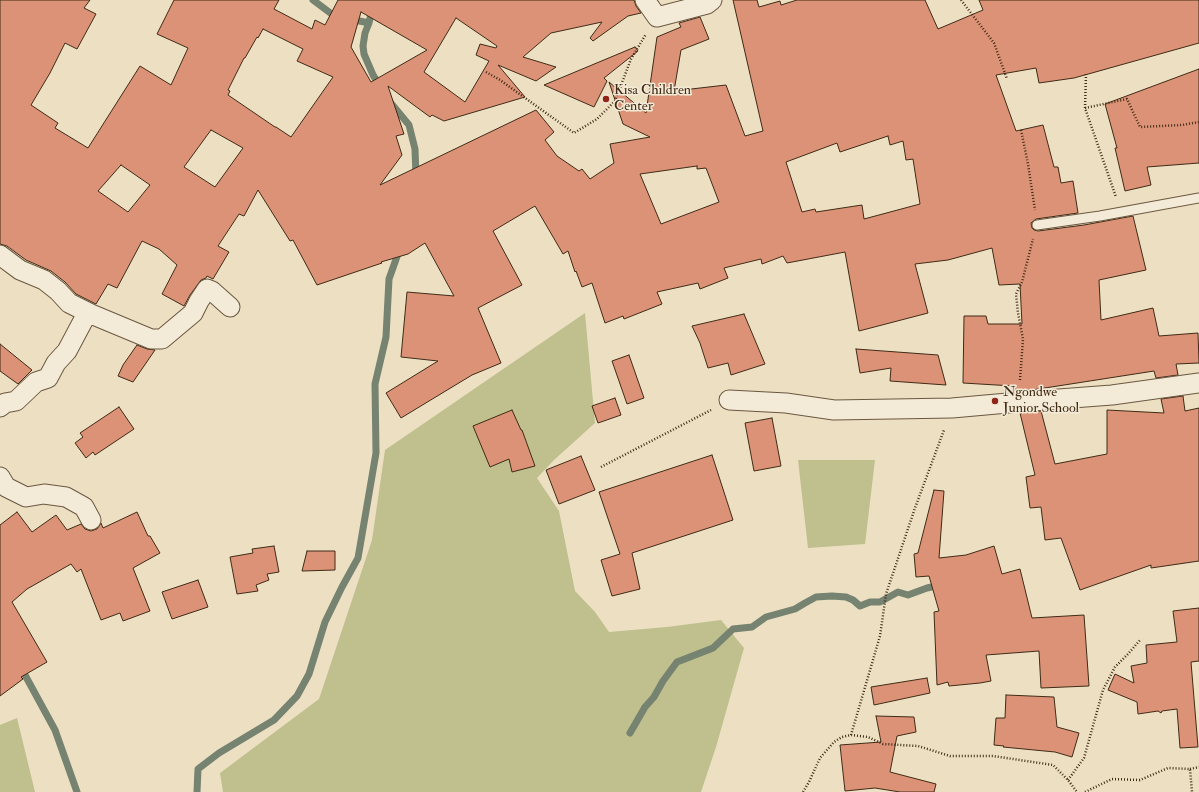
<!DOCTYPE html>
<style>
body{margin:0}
canvas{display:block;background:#ecdfc2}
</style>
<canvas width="1199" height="792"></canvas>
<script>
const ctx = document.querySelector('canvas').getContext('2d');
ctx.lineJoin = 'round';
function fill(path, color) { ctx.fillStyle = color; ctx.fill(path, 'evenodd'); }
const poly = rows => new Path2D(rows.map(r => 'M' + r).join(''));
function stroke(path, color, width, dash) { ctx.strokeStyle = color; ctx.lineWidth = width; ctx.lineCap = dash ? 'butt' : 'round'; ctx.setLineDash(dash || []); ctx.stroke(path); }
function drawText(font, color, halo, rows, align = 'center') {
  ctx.font = font + ' "IM FELL Double Pica",serif'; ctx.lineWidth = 3; ctx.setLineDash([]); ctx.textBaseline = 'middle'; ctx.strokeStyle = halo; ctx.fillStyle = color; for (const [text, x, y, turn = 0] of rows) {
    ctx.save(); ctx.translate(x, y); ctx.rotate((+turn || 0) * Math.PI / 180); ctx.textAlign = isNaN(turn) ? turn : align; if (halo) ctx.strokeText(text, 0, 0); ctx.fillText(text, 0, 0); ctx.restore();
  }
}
fill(poly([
 [585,313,595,423,554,460,537,478,559,511,575,591,595,612,609,632,667,627,721,620,744,648,716,747,701,792,223,792,220,773,319,699,372,540,385,450],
 [798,460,875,460,865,544,808,548],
 [17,718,35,792,0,792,0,725]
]), '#bfc08e');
stroke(poly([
 [313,0,333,15,340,16],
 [374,0,369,23,365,33,363,46,364,54,373,75,380,86],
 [350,19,369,23],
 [390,102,409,125,415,149,416,176],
 [20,667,25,675,55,730,77,792],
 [630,733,645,707,654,697,663,681,677,662,713,648,733,629,752,627,766,617,795,609,805,603,816,597,832,596,846,597,853,600,860,606,870,602,880,602,898,592,908,595,927,588,941,585],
 [197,792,198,769,219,753,274,720,297,696,309,674,325,622,342,587,358,558,376,453,375,384,386,337,389,279,400,248]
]), '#768370', 7);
const building = poly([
 [0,0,90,0,84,8,96,14,77,49,65,43,50,73,31,105,58,123,55,128,88,148,140,66,171,85,188,48,157,34,174,0,279,0,274,9,312,29,315,20,325,25,338,0,634,0,636,6,641,13,628,16,593,41,590,38,602,22,551,33,523,57,556,67,536,81,498,65,525,97,444,121,432,115,430,117,388,86,404,134,396,136,402,155,380,185,536,110,554,132,545,140,557,156,579,171,582,169,590,179,614,163,610,144,650,137,623,124,609,82,646,113,657,37,681,27,679,23,700,17,709,39,681,50,674,91,726,85,745,136,763,131,733,0,757,0,759,7,780,1,781,5,797,0,925,0,938,29,983,10,979,0,1199,0,1199,43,1074,78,1039,83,1036,68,996,75,1016,131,1043,125,1054,167,1058,167,1061,183,1073,181,1078,213,1036,219,1031,223,1032,228,1034,230,1038,231,1084,225,1133,216,1146,270,1099,280,1101,320,1153,308,1159,336,1198,333,1199,363,1176,364,1178,375,1156,378,1154,371,1032,390,1014,391,1013,386,963,383,964,316,986,316,988,324,1022,324,1020,284,999,285,992,248,948,260,915,264,928,313,859,331,845,252,787,263,783,256,762,264,761,259,724,268,728,278,700,289,698,283,657,292,662,304,624,319,623,316,605,323,592,283,582,287,576,271,575,272,568,251,563,254,535,206,493,231,522,285,478,308,501,363,472,375,401,418,386,393,438,361,401,357,407,292,454,296,425,243,408,254,381,262,382,263,317,285,293,240,290,241,258,190,244,216,239,214,218,246,229,252,213,279,207,276,206,278,201,280,190,295,184,306,162,294,177,265,159,249,142,241,117,288,108,284,96,304,76,294,65,282,51,271,26,260,7,246,0,244,0,0],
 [361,12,427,50,371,82,351,47,361,12],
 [456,18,497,46,496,48,480,44,476,55,489,61,465,102,424,72,456,18],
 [263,29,303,49,297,61,333,77,291,137,276,127,275,127,228,95,230,91,228,90,244,58,245,58,257,37,258,38,263,29],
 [211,130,243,148,215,187,184,167,211,130],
 [888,136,890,145,903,141,906,160,913,159,920,204,864,219,862,205,816,212,815,209,802,212,786,162,837,143,840,152,888,136],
 [121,165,150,185,128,212,98,191,121,165],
 [697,166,697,169,706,168,719,202,661,224,640,174,697,166],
 [635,47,638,51,604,78,607,81,594,107,544,85,635,47],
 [1199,69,1199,163,1147,167,1151,185,1125,191,1115,148,1117,148,1105,104,1199,69],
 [744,314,765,364,731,375,728,363,708,368,700,343,692,326,744,314],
 [0,344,32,370,18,384,0,371,0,344],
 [137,345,147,349,155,350,133,382,118,376,123,365,137,345],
 [856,349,938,355,946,385,890,381,891,368,860,373,856,349],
 [629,355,644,398,627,404,612,361,629,355],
 [1183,396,1185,411,1199,408,1199,561,1151,568,1151,565,1080,590,1061,538,1045,540,1041,507,1030,508,1026,477,1035,475,1020,413,1041,411,1055,464,1107,454,1107,410,1164,413,1161,399,1183,396],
 [615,398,621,415,598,423,592,406,615,398],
 [119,407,134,429,95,455,93,452,86,458,75,443,83,437,80,433,119,407],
 [512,410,521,430,522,430,535,466,512,472,509,459,490,467,473,426,512,410],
 [772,418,781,466,754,471,745,423,772,418],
 [712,455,733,520,632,553,640,589,612,596,601,560,620,554,599,492,712,455],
 [581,456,595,490,559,504,546,470,581,456],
 [934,490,944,491,939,558,966,555,994,546,1002,574,1020,569,1032,618,1084,615,1089,686,1041,688,1039,651,986,655,991,681,980,683,949,686,948,682,937,685,934,612,939,611,929,576,916,577,914,554,918,553,934,490],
 [17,512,32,532,56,515,67,530,81,524,85,529,91,531,97,529,101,523,103,528,137,512,148,536,150,536,160,553,133,568,150,611,123,621,120,613,101,620,81,569,77,572,71,564,27,589,12,602,47,662,21,677,23,679,0,696,0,525,17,512],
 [274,546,279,572,267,574,269,580,256,585,258,591,237,594,230,557,253,553,252,549,274,546],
 [307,551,335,551,335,570,302,571,307,551],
 [198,580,208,607,172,619,162,592,198,580],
 [1199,608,1199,661,1191,662,1198,747,1180,748,1177,709,1162,711,1161,713,1158,711,1138,714,1137,702,1108,690,1115,674,1134,683,1131,666,1147,663,1146,645,1177,642,1173,611,1199,608],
 [927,678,930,693,874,705,871,687,927,678],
 [1006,695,1054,697,1057,727,1079,733,1072,757,1055,752,1003,747,1004,746,994,745,996,718,1005,718,1006,695],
 [876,716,914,717,916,732,897,736,890,772,936,784,934,792,900,792,875,788,845,791,840,745,881,742,876,716]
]);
fill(building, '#db9276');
stroke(building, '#402b16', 1);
const lane = poly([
 [1037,225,1100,216,1199,198]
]);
const street = poly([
 [645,0,657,17,707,4,712,0],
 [0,255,20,270,44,280,58,291,69,303,91,314,151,339,162,339,193,313,199,301,207,289,212,291,230,307],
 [729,400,786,403,834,410,952,408,1019,402,1112,395,1199,383],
 [0,407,5,403,16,401,36,382,48,378,56,363,67,351,84,319,91,314],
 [0,477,6,487,26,497,44,494,66,497,84,507,91,520]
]);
stroke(lane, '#6b5841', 11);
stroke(street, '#6b5841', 21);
stroke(poly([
 [961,0,994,43,1007,79],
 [486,72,500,80,574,133,597,119,615,101,631,59,646,34],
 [1086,74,1085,108,1116,197],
 [1085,108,1127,99,1140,127,1182,125,1199,122],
 [1021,130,1028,164,1035,210],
 [1020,380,1023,339,1018,313,1016,294,1022,282,1033,239],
 [601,467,711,410],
 [851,735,880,636,886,594,915,508,944,430],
 [1190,769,1199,767],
 [1068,780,1084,758,1103,690,1115,667,1128,654,1141,639],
 [803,792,809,782,820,758,834,742,842,737,851,735,868,737,883,744,918,746,950,756,993,756,1053,765,1068,780,1077,792],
 [1085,792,1112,779,1140,780,1168,768,1190,769,1192,792]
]), '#402b16', 2.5, [1, 2]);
stroke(lane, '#f3ead7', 9);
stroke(street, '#f3ead7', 19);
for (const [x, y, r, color] of [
 [606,99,4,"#8f2418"],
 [995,401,4,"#8f2418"]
]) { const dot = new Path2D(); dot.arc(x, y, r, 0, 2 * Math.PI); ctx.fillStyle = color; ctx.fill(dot); stroke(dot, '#f3ead7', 1.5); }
drawText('14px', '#402b16', '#f3ead7', [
 ["Kisa Children",614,91],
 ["Center",614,107],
 ["Ngondwe",1003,393],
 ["Junior School",1003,409]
], 'left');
</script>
